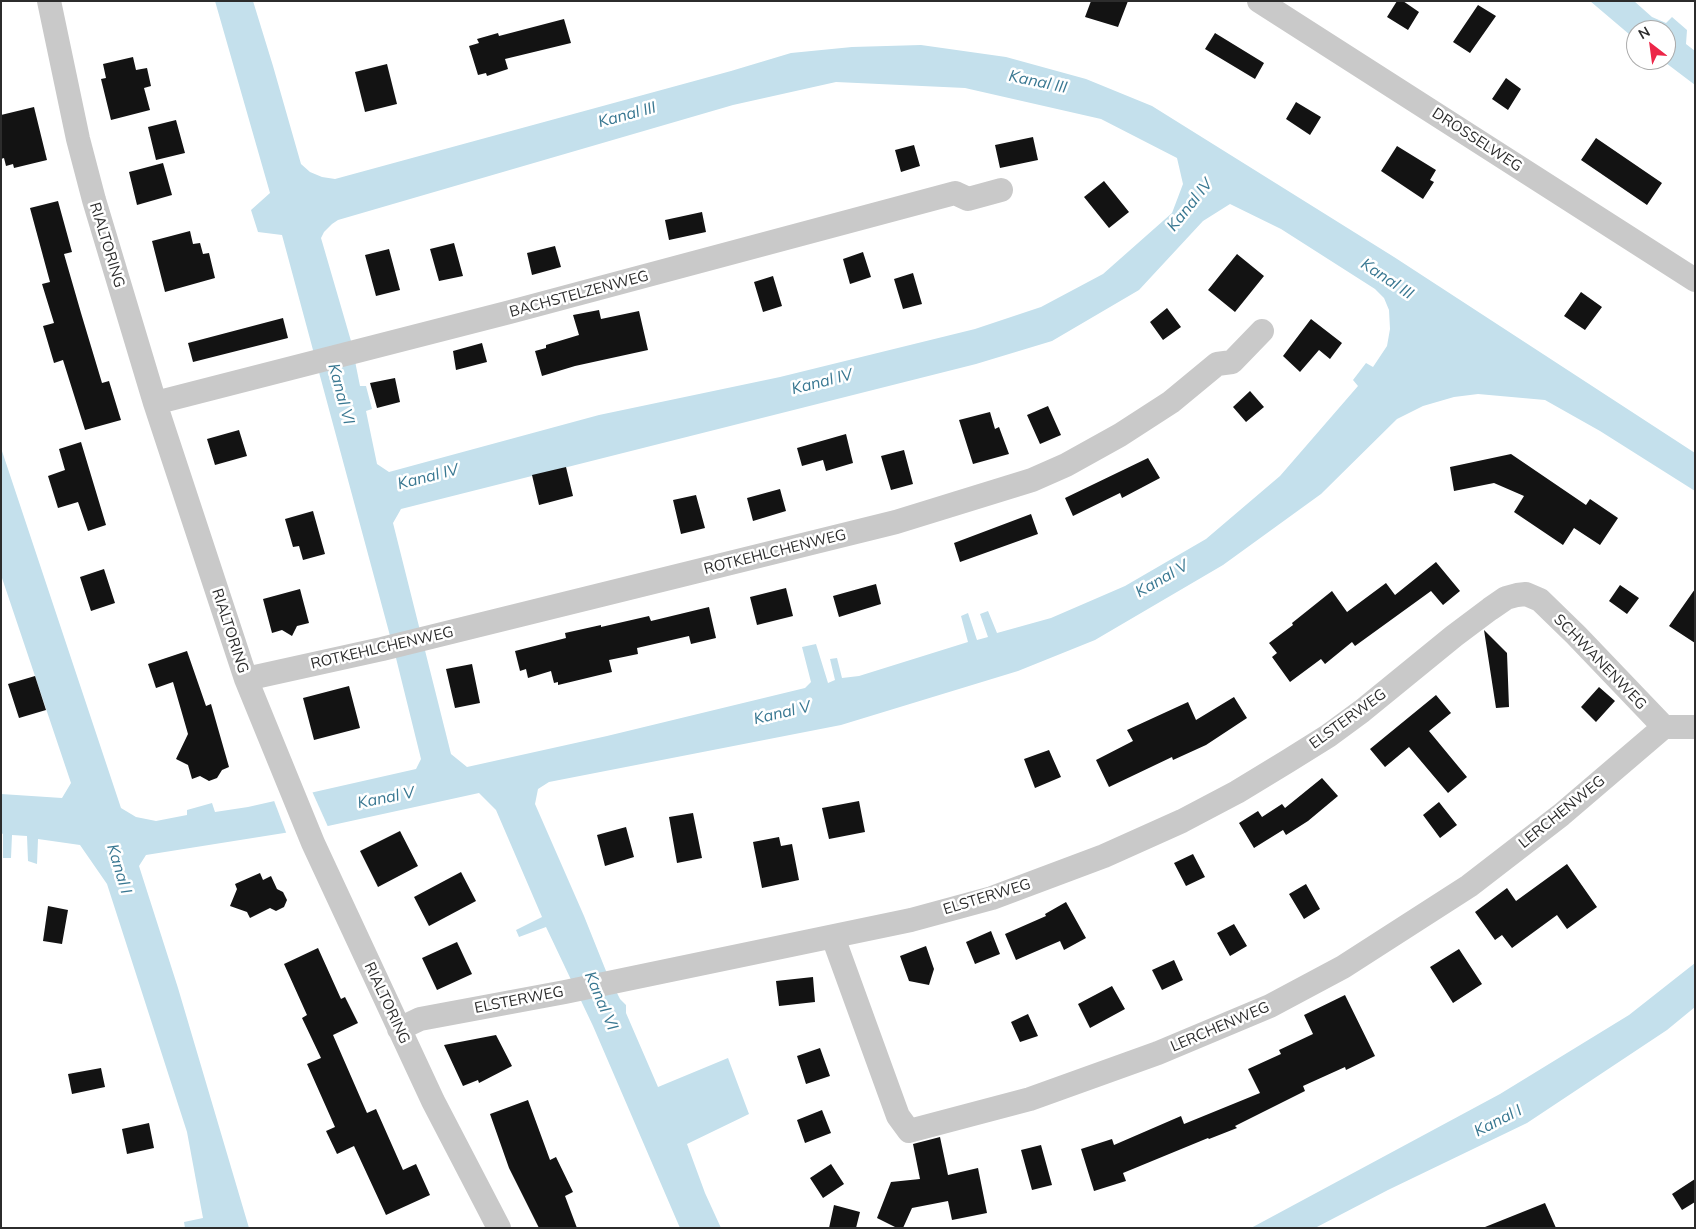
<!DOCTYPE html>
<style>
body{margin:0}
#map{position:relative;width:1696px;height:1229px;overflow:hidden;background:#fff;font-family:Mulish,sans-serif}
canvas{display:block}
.frame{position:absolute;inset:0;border:2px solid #2c2c2c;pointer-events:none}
.north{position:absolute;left:1626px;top:20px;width:50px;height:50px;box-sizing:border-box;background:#fff;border:1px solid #ababab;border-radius:50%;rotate:330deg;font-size:14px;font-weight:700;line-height:20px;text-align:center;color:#2c2c2c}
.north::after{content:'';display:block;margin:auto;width:18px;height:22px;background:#ec2648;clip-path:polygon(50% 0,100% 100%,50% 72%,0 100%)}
</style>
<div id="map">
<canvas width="1696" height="1229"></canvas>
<div class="frame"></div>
<div class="north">N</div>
</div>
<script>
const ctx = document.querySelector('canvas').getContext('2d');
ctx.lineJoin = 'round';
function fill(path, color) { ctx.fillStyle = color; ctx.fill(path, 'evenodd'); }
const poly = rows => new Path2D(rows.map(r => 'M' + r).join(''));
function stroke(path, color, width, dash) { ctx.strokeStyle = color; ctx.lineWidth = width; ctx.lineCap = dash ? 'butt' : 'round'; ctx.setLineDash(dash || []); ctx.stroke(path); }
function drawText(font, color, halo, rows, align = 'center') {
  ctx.font = font + ' Mulish,sans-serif'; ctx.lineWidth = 5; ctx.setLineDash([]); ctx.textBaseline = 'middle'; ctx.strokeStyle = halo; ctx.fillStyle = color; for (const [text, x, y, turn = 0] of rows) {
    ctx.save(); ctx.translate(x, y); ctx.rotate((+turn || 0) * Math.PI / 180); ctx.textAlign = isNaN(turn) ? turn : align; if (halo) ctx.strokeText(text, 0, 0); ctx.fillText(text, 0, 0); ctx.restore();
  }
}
fill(poly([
 [215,1,253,1,273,66,301,164,310,172,322,177,335,179,731,71,791,53,852,47,921,45,1006,57,1086,79,1152,106,1394,257,1695,453,1695,491,1600,431,1545,400,1478,394,1454,397,1423,406,1397,419,1321,494,1223,565,1095,640,1018,671,841,725,549,782,538,789,535,804,584,916,606,971,620,999,626,1005,626,1013,658,1087,728,1058,749,1114,687,1144,705,1193,721,1228,680,1228,593,1026,546,927,519,937,516,930,542,917,496,810,479,793,328,826,146,855,139,866,178,988,249,1228,185,1228,184,1222,203,1218,187,1132,107,884,80,845,38,839,37,864,28,861,27,836,12,835,11,858,3,858,3,834,1,833,1,794,62,798,71,783,1,575,1,448,121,808,136,817,156,821,187,815,187,810,212,803,215,812,248,807,416,769,421,759,396,658,282,235,258,232,251,210,270,193],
 [836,82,965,88,1101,119,1177,158,1183,184,1172,213,1103,274,1041,307,975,329,780,377,599,415,389,472,377,464,366,411,372,409,366,386,360,386,351,341,321,238,324,232,332,224,338,220,733,105],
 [1230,204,1281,229,1375,289,1384,298,1389,310,1390,329,1387,346,1373,367,1366,363,1353,380,1358,386,1280,476,1206,539,1125,586,1051,618,997,633,988,611,980,614,988,637,977,640,968,613,961,616,968,642,859,676,842,678,837,658,830,659,835,680,828,683,816,644,802,647,811,682,805,688,607,736,467,767,451,754,393,523,401,509,976,364,1052,341,1139,290,1203,221],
 [1590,1,1634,1,1652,17,1666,23,1672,17,1687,30,1686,44,1695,51,1695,85,1662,60,1666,60,1666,30,1636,30,1636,40],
 [1695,963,1695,1007,1667,1030,1527,1123,1388,1190,1315,1228,1251,1228,1500,1094,1629,1015]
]), '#c4e0ec');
fill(poly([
 [311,789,329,829,287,835,273,798]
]), '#fff');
fill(poly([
 [1091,1,1128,1,1118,27,1085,17],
 [1397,1,1403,1,1419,12,1408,30,1387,17],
 [1478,5,1496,16,1470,53,1453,42],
 [564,19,571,43,505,59,508,69,487,76,486,73,478,75,469,46,479,43,477,39,498,33,499,36],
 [1215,33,1264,63,1255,79,1205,49],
 [133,57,136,70,147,68,151,86,144,88,150,110,111,120,101,79,106,78,103,64],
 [387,64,397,104,365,112,355,72],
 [1506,78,1521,89,1508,110,1492,99],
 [1296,102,1321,117,1310,135,1286,119],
 [34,107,47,160,14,168,13,164,6,166,4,158,1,159,1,115],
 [176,120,185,153,156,160,148,127],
 [1033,137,1038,160,1000,168,995,145],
 [1596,138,1662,183,1647,205,1581,160],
 [914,145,920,166,901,172,895,150],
 [1397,146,1436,170,1430,180,1434,182,1423,199,1381,171],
 [163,163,172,195,137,205,129,172],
 [1104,181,1129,212,1109,228,1084,197],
 [58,201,72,252,64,254,81,313,102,383,109,381,121,420,85,430,63,360,54,363,43,326,54,323,42,284,50,282,30,208],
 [702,212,706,232,669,240,665,220],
 [190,231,193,244,200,243,203,254,209,253,215,278,165,292,152,241],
 [454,243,463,276,439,281,430,249],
 [555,246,561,267,532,275,527,253],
 [389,249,400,290,376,296,365,255],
 [863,252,871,277,850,284,843,259],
 [1237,254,1264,276,1235,312,1208,290],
 [913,273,922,304,903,309,894,279],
 [773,276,782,306,763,312,754,282],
 [1581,292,1602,307,1585,330,1564,316],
 [1167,308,1181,327,1163,340,1150,322],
 [599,310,601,319,639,311,648,350,575,366,542,376,535,351,546,348,546,345,579,335,573,315],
 [283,318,288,338,193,362,188,343],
 [1311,319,1342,343,1330,359,1319,350,1300,372,1283,356],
 [482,343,487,362,456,370,453,351],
 [395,378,400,402,377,408,370,383],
 [1250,391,1264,407,1246,422,1233,407],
 [1048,406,1061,435,1040,444,1027,415],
 [990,412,995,429,999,427,1009,454,973,464,959,420],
 [239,430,247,456,215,465,207,439],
 [846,434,853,463,826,471,823,460,802,466,797,448],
 [81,442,106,525,88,531,78,502,58,508,48,476,65,470,59,449],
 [904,450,913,484,891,490,881,456],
 [1511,454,1586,505,1590,499,1618,518,1600,545,1574,528,1563,545,1514,512,1524,496,1494,483,1454,491,1450,467],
 [1148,458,1160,478,1122,498,1120,493,1073,516,1065,498],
 [566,467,573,496,539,505,532,475],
 [780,489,786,511,753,521,747,498],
 [696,495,705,528,681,534,673,500],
 [313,511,325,554,303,560,299,546,293,547,285,519],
 [1031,514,1038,534,960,562,954,543],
 [1436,562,1460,591,1443,605,1431,591,1355,646,1352,642,1325,664,1321,659,1290,682,1272,657,1277,653,1269,643,1293,625,1292,623,1332,591,1347,612,1386,583,1395,595],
 [104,569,115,603,91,611,80,577],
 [876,584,881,604,839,617,833,596],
 [1620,585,1639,598,1627,614,1609,601],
 [786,588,793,616,757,625,750,597],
 [300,589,309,623,297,626,292,636,282,630,272,633,263,599],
 [1695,589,1695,643,1669,626],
 [709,607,716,638,691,644,689,636,637,648,638,654,609,660,612,672,558,685,558,682,554,683,551,671,528,678,526,669,520,671,515,651,566,638,565,633,601,625,601,627,649,616,651,621],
 [1484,630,1507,653,1509,707,1496,708],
 [187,651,206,706,211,704,229,767,222,770,217,778,209,781,200,776,192,779,188,765,176,759,188,734,173,682,156,688,148,664],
 [472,664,480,703,455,708,446,669],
 [35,676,46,710,19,718,8,684],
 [349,686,360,728,314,740,303,698],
 [1599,687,1615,701,1596,722,1581,707],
 [1436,695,1451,713,1429,731,1467,777,1448,793,1409,747,1385,767,1370,749],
 [1234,697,1247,718,1206,745,1173,760,1172,757,1109,787,1096,760,1133,741,1127,730,1188,702,1196,720],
 [1049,750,1061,777,1035,788,1024,759],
 [1322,778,1338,796,1308,821,1286,835,1283,830,1254,848,1239,823,1258,811,1262,817,1282,804,1285,808],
 [859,801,865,832,829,839,822,808],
 [1439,802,1457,825,1440,838,1423,815],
 [693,813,702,858,677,863,669,817],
 [626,827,634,857,605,866,597,835],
 [400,831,418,866,378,887,360,851],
 [779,837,781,846,792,844,799,880,762,888,753,842],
 [1193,854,1205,877,1186,886,1174,863],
 [1567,864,1597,907,1567,929,1557,915,1512,948,1502,935,1495,940,1475,912,1507,888,1516,901],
 [461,872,476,901,429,926,414,897],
 [260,873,263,880,271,876,277,889,283,892,287,900,284,907,276,911,270,908,250,918,247,912,230,906,237,889,235,884],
 [1306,884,1320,909,1304,919,1289,894],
 [1066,902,1086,938,1064,950,1060,941,1016,960,1005,934,1046,916,1045,914],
 [48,906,68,910,62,944,43,941],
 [1234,924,1247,946,1230,956,1217,933],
 [991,931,1000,954,975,964,966,942],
 [457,942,472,974,437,990,422,958],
 [926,946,934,969,929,985,909,981,900,956],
 [318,948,341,999,345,997,358,1023,333,1035,367,1113,376,1109,403,1170,416,1164,430,1195,386,1215,354,1146,337,1154,326,1131,335,1127,307,1064,321,1058,302,1018,307,1015,284,964],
 [1459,949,1482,984,1453,1003,1430,967],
 [1174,960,1183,980,1162,990,1152,970],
 [813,977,815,1002,779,1006,776,981],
 [1112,986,1125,1009,1090,1028,1078,1004],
 [1345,995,1375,1056,1346,1070,1345,1067,1303,1086,1305,1091,1235,1126,1237,1128,1209,1139,1208,1138,1123,1173,1126,1181,1094,1191,1081,1149,1112,1139,1114,1145,1181,1116,1184,1124,1260,1093,1248,1069,1281,1054,1279,1050,1313,1034,1304,1015],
 [1028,1014,1038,1036,1020,1042,1011,1022],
 [496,1035,512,1066,479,1083,478,1080,463,1086,444,1045],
 [820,1048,830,1076,806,1084,797,1056],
 [101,1068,105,1087,72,1094,68,1074],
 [528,1100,550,1160,556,1157,573,1192,565,1196,577,1228,539,1228,509,1168,490,1114],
 [822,1110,831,1133,805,1143,797,1120],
 [149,1123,154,1148,127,1154,122,1129],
 [940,1137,948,1175,978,1168,987,1213,952,1220,948,1201,912,1208,903,1228,897,1228,877,1218,891,1182,920,1179,913,1144],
 [1041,1145,1052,1185,1032,1190,1021,1150],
 [831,1164,844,1184,823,1198,810,1178],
 [1695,1179,1695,1202,1682,1210,1672,1194],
 [1545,1203,1556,1228,1485,1228,1485,1227],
 [834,1205,860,1212,856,1228,829,1228]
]), '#131313');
stroke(poly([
 [49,1,78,139,94,200,155,403,246,679,313,843,433,1101,499,1228],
 [1259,1,1695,280],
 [155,403,510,312,955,193,968,199,1001,190],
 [246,679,382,649,896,522,1032,480,1066,465,1120,435,1171,402,1217,364,1232,362,1262,331],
 [833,937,898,1116,909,1131,1030,1099,1158,1053,1270,1006,1343,967,1469,886,1561,815,1664,727],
 [399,1029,420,1019,565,992,911,920,992,898,1104,856,1182,821,1237,792,1288,761,1328,736,1362,711,1454,636,1490,609,1506,598,1517,595,1526,594,1540,600,1576,635,1664,727,1695,727]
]), '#c9c9c9', 24);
drawText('15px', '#2c2c2c', '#fff', [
 ["DROSSELWEG",1477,140,33],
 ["RIALTORING",107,245,73],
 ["BACHSTELZENWEG",579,294,-15],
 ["ROTKEHLCHENWEG",775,552,-14],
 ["RIALTORING",230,631,72],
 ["ROTKEHLCHENWEG",382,648,-13],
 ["SCHWANENWEG",1600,662,46],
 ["ELSTERWEG",1348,719,-36],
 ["LERCHENWEG",1562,812,-39],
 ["ELSTERWEG",987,897,-17],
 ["ELSTERWEG",519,1000,-11],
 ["RIALTORING",387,1003,65],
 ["LERCHENWEG",1220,1027,-23]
]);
drawText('italic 16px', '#387791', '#fff', [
 ["Kanal III",1038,82,12],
 ["Kanal III",627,115,-15],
 ["Kanal IV",1190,205,-51],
 ["Kanal III",1387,279,34],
 ["Kanal IV",822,382,-14],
 ["Kanal VI",341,394,75],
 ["Kanal IV",428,477,-14],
 ["Kanal V",1162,579,-30],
 ["Kanal V",782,713,-13],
 ["Kanal V",386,798,-11],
 ["Kanal I",119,869,73],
 ["Kanal VI",601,1001,67],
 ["Kanal I",1498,1121,-27]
]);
</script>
